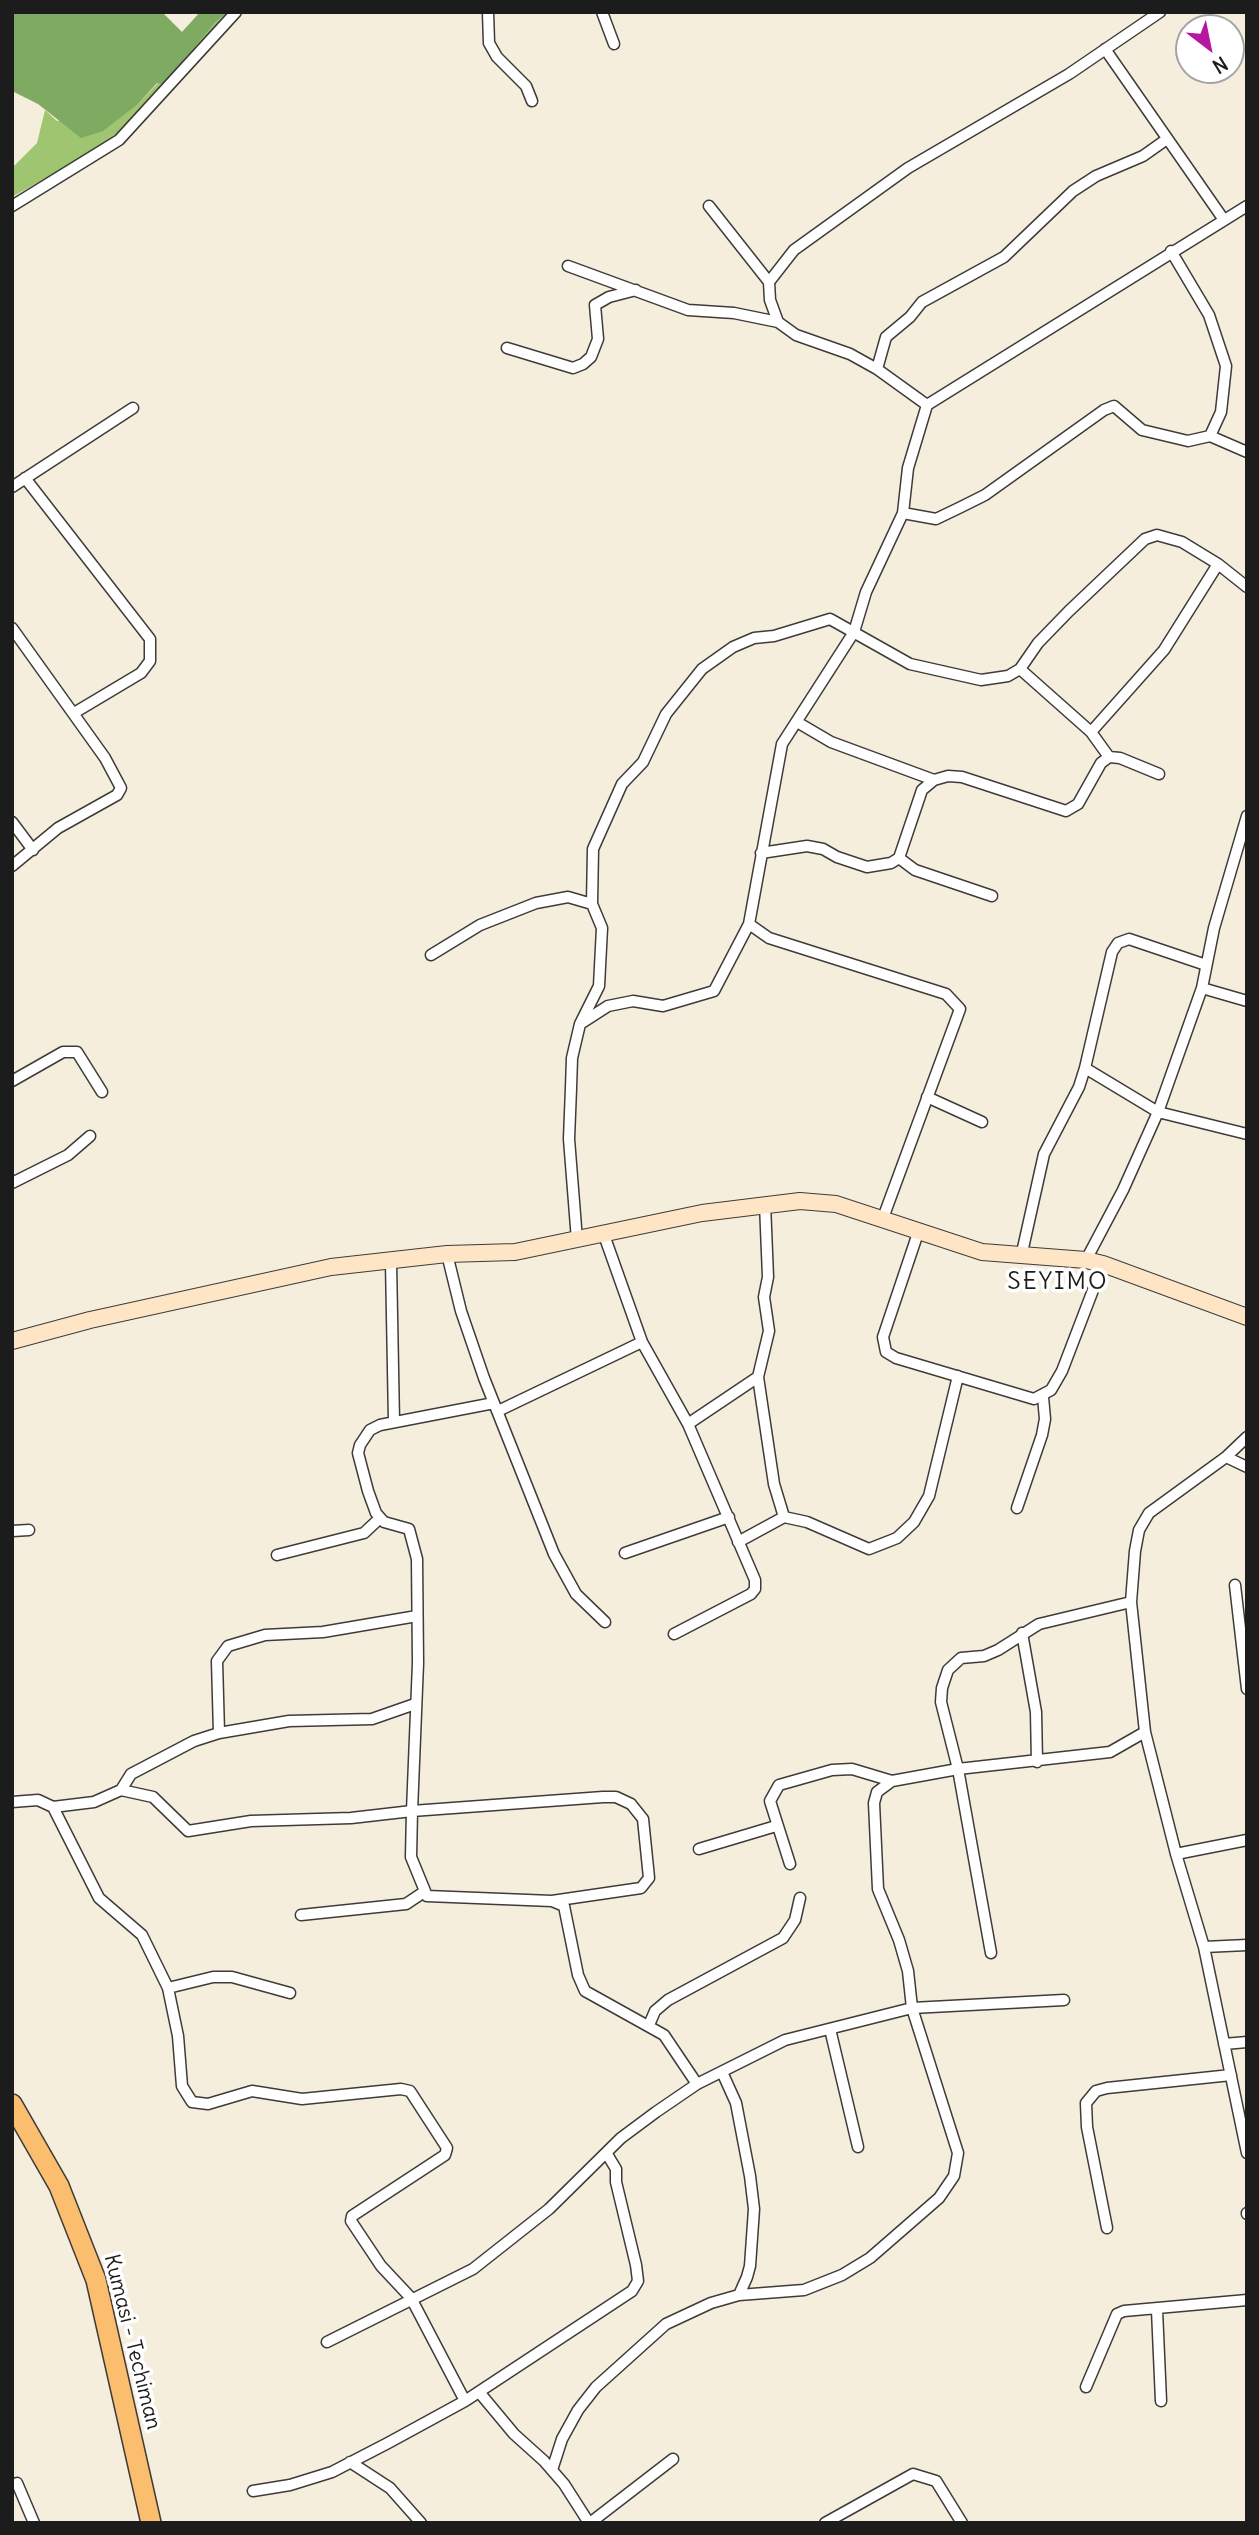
<!DOCTYPE html>
<style>
body{margin:0}
#map{position:relative;width:1259px;height:2535px;overflow:hidden;background:#f6eedd;font-family:Delius,sans-serif}
canvas{display:block}
.frame{position:absolute;inset:0;border:14px solid #1c1c1c;pointer-events:none}
.north{position:absolute;left:1175px;top:14px;width:70px;height:70px;box-sizing:border-box;background:#fff;border:2px solid #a4a4a4;border-radius:50%;rotate:148deg;font-size:19px;font-weight:700;line-height:28px;text-align:center;color:#1c1c1c}
.north::after{content:'';display:block;margin:auto;width:24px;height:32px;background:#b5179e;clip-path:polygon(50% 0,100% 100%,50% 72%,0 100%)}
</style>
<div id="map">
<canvas width="1259" height="2535"></canvas>
<div class="frame"></div>
<div class="north">N</div>
</div>
<script>
const ctx = document.querySelector('canvas').getContext('2d');
ctx.lineJoin = 'round';
function fill(path, color) { ctx.fillStyle = color; ctx.fill(path, 'evenodd'); }
const poly = rows => new Path2D(rows.map(r => 'M' + r).join(''));
function stroke(path, color, width, dash) { ctx.strokeStyle = color; ctx.lineWidth = width; ctx.lineCap = dash ? 'butt' : 'round'; ctx.setLineDash(dash || []); ctx.stroke(path); }
function drawText(font, color, halo, rows, align = 'center') {
  ctx.font = font + ' Delius,sans-serif'; ctx.lineWidth = 7; ctx.setLineDash([]); ctx.textBaseline = 'middle'; ctx.strokeStyle = halo; ctx.fillStyle = color; for (const [text, x, y, turn = 0] of rows) {
    ctx.save(); ctx.translate(x, y); ctx.rotate((+turn || 0) * Math.PI / 180); ctx.textAlign = isNaN(turn) ? turn : align; if (halo) ctx.strokeText(text, 0, 0); ctx.fillText(text, 0, 0); ctx.restore();
  }
}
fill(poly([
 [230,12,137,118,93,151,12,197,12,168,37,143,45,110,57,121,138,104,215,23]
]), '#9fc570');
fill(poly([
 [12,12,162,12,182,32,200,12,228,12,215,23,163,84,157,83,138,104,103,131,81,138,38,104,12,91]
]), '#7faa62');
const street = poly([
 [488,12,489,43,497,57,526,86,532,101],
 [602,12,614,44],
 [1105,49,1224,220],
 [12,206,119,140,236,12],
 [1171,251,1209,315,1226,366,1221,412,1210,436],
 [568,266,688,310,734,313,778,322],
 [769,282,794,250,908,168,1069,74,1160,12],
 [507,348,573,368,583,364,591,357,598,339,595,305,609,297,636,290],
 [877,369,886,337,910,317,922,302,1004,257,1073,191,1096,176,1143,156,1167,139],
 [927,405,1247,206],
 [25,478,150,639,150,661,141,673,74,713],
 [12,487,133,408],
 [903,513,936,519,961,507,985,495,1104,410,1114,406,1142,430,1188,441,1210,436,1247,452],
 [12,628,105,758,121,788,117,795,58,828,12,866],
 [1020,669,1091,732,1109,757],
 [797,722,831,742,934,780],
 [1091,732,1164,650,1218,564],
 [12,822,33,850],
 [761,853,807,846,823,849,837,857,867,867,891,863,899,858,922,790,934,780,948,776,962,777,1066,811,1078,804,1101,763,1109,757,1120,758,1159,774],
 [899,858,915,870,992,896],
 [749,924,769,938,946,994,960,1009,883,1218],
 [431,955,480,925,536,903,568,897,592,904],
 [1202,988,1247,1001],
 [580,1024,608,1006,633,1001,663,1006,714,991,749,924,782,744,854,632,866,592,903,513,908,468,927,405,877,369,850,354,796,335,778,322,770,300,769,282,709,206],
 [1085,1068,1112,952,1118,943,1129,939,1206,965],
 [12,1081,63,1052,77,1052,102,1092],
 [927,1097,982,1122],
 [12,1183,68,1155,90,1136],
 [765,1204,768,1277,764,1297,769,1331,758,1377,774,1484,784,1517],
 [919,1230,883,1337,886,1352,896,1358,1034,1399,1051,1390,1062,1371,1103,1264],
 [604,1235,642,1342,688,1424,755,1580,755,1589,751,1594,674,1634],
 [577,1240,569,1139,571,1088,572,1058,580,1024,599,986,602,928,592,904,593,849,622,784,643,762,666,714,702,669,733,647,754,638,774,636,830,619,910,664,981,680,1008,676,1020,669,1038,643,1069,611,1145,539,1157,535,1182,542,1218,564,1247,587],
 [447,1254,461,1311,484,1378,554,1554,576,1594,605,1622],
 [1021,1257,1044,1154,1079,1087,1085,1068,1158,1112,1247,1134],
 [1086,1260,1123,1190,1158,1112,1202,988,1214,928,1247,816],
 [391,1262,394,1422],
 [498,1411,642,1342],
 [688,1424,758,1377],
 [1247,1437,1226,1457,1149,1513,1139,1530,1135,1551,1131,1602,1145,1732,1176,1854,1204,1947,1247,2153],
 [1226,1457,1247,1467],
 [1017,1508,1042,1435,1045,1419,1043,1397],
 [12,1531,29,1530],
 [738,1542,784,1517,807,1522,869,1549,897,1538,914,1522,929,1496,958,1376],
 [625,1553,729,1517],
 [277,1555,364,1533,380,1518],
 [1235,1585,1247,1689],
 [1022,1633,1036,1712,1037,1762],
 [219,1733,217,1661,228,1646,265,1635,323,1632,417,1616],
 [121,1790,131,1774,194,1741,219,1733,289,1721,372,1719,415,1704],
 [12,1802,38,1800,53,1807,99,1898,142,1935,168,1988,178,2036,182,2086,192,2102,208,2104,252,2091,302,2099,401,2089,410,2091,447,2148,445,2155,352,2216,351,2221,381,2266,411,2298,465,2401],
 [53,1807,94,1802,121,1790,153,1797,188,1831,251,1821,351,1818,412,1811,418,1663,417,1559,409,1529,384,1522,376,1513,368,1491,358,1453,360,1445,370,1430,380,1425,494,1403],
 [699,1849,776,1826],
 [1176,1854,1247,1840],
 [790,1864,770,1801,779,1785,832,1770,852,1769,892,1781],
 [552,1901,641,1888,649,1878,643,1819,631,1804,616,1797,603,1797,412,1811,411,1857,427,1896,552,1901,564,1906,578,1975,585,1991,664,2035,697,2084],
 [301,1915,406,1904,424,1892],
 [1204,1947,1247,1945],
 [991,1953,958,1769,941,1702,942,1688,948,1670,961,1658,984,1656,998,1650,1039,1624,1131,1602],
 [168,1988,213,1977,232,1977,290,1993],
 [649,2025,655,2011,668,2000,783,1938,795,1920,800,1898],
 [830,2029,858,2147],
 [1224,2044,1247,2042],
 [1247,2213,1247,2214],
 [1107,2228,1087,2127,1086,2103,1096,2091,1107,2088,1231,2075],
 [739,2295,804,2290,842,2275,870,2258,939,2198,954,2176,958,2153,912,2008,908,1971,899,1940,878,1889,874,1803,877,1792,892,1781,958,1769,1110,1752,1145,1732],
 [1157,2310,1161,2401],
 [327,2342,473,2269,549,2209,621,2138,656,2112,697,2084,785,2040,912,2008,1064,2000],
 [1086,2387,1117,2314,1124,2311,1247,2300],
 [479,2392,514,2434,544,2461,564,2484,589,2523],
 [350,2462,390,2488,421,2523],
 [552,2470,562,2439,578,2410,596,2387,666,2324,711,2303,739,2295,747,2277,750,2266,754,2209,750,2176,736,2103,722,2072],
 [17,2483,34,2523],
 [253,2491,290,2485,332,2472,388,2443,465,2401,632,2291,638,2281,636,2265,616,2182,616,2169,607,2154],
 [590,2523,673,2459],
 [825,2523,913,2474,936,2481,962,2523]
]);
const secondary = poly([
 [12,1341,90,1320,331,1267,447,1254,515,1252,702,1213,800,1201,836,1204,982,1252,1086,1260,1103,1264,1247,1317]
]);
const highway = poly([
 [12,2104,59,2186,96,2280,151,2523]
]);
stroke(street, '#3d3c39', 13);
stroke(secondary, '#3d3c39', 18);
stroke(highway, '#3d3c39', 22);
stroke(street, '#fff', 10);
stroke(secondary, '#fde5c5', 16);
stroke(highway, '#fabe6e', 19);
drawText('21px', '#1c1c1c', '#fff', [
 ["Kumasi - Techiman",132,2342,76]
]);
ctx.letterSpacing = '2px';
drawText('24px', '#1c1c1c', '#fff', [
 ["SEYIMO",1058,1282]
]);
ctx.letterSpacing = '0px';
</script>
